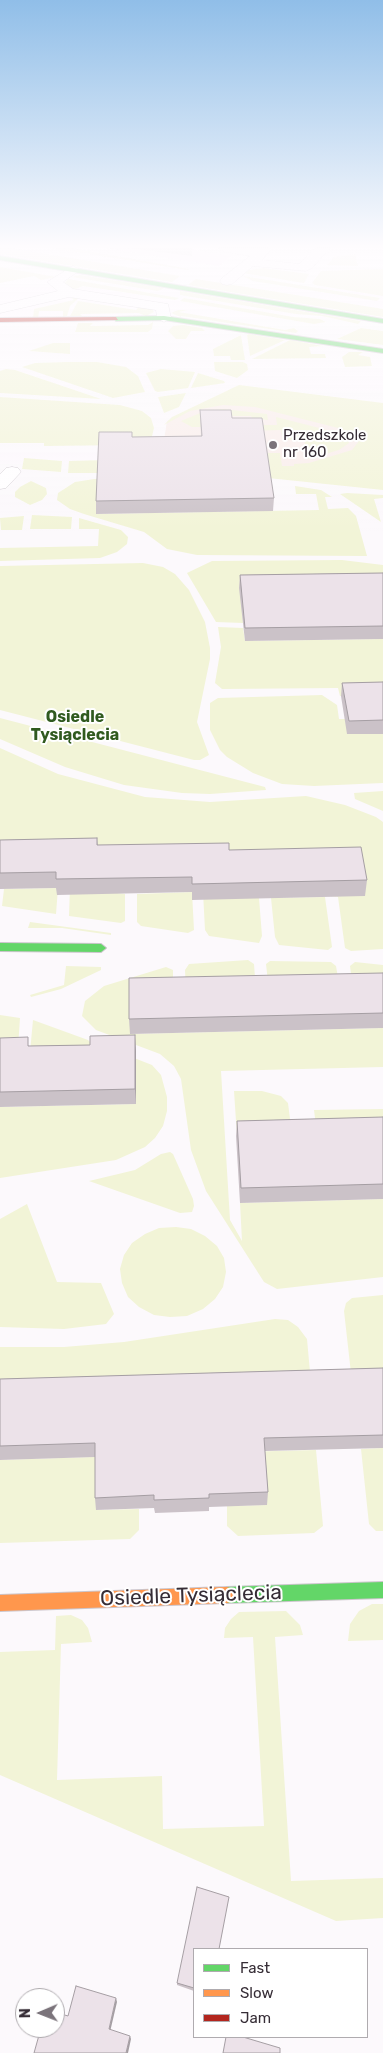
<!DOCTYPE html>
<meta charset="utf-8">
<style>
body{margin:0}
#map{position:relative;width:383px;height:2053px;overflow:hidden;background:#fcf9fc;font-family:Rubik,sans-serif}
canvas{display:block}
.legend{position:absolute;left:193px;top:1948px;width:175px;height:90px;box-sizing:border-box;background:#fff;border:1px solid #afabaf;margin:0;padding:6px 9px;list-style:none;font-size:15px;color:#362d36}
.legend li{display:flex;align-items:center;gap:10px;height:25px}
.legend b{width:25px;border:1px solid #afabaf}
.north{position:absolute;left:15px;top:1988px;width:50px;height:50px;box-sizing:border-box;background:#fff;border:1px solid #afabaf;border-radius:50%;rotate:269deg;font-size:14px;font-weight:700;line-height:20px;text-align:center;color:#362d36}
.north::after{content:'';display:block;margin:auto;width:18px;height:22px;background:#7b747b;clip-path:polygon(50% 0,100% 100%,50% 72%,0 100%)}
</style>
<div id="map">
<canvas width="383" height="2053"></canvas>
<ul class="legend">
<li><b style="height:6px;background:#63d668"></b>Fast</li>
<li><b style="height:6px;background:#ff974d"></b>Slow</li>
<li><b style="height:6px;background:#b3261e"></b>Jam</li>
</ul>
<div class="north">N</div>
</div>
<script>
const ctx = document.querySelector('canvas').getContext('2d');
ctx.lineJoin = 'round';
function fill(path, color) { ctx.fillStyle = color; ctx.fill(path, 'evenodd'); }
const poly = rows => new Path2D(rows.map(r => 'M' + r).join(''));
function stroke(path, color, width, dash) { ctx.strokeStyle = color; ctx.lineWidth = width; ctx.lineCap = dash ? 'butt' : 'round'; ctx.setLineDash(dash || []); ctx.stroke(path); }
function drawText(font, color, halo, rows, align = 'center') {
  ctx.font = font + ' Rubik,sans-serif'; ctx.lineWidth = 4; ctx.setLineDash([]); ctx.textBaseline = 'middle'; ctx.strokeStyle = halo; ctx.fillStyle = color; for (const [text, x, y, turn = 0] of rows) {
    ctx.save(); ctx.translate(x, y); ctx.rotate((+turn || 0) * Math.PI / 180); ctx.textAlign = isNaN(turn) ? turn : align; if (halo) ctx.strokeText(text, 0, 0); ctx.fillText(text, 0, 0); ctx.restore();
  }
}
fill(poly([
 [106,248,185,248,231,256,219,266]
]), '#feeffd');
fill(poly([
 [224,393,383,408,383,488,267,477,159,470,167,421]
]), '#f9edea');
fill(poly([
 [0,248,10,248,180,276,172,282,0,254],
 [52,248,71,248,189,269,188,270],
 [355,254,358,266,327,265,334,257],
 [0,267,56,277,41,280,34,276,0,283],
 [264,268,270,269,309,274,304,283,243,273,250,270],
 [383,269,383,296,315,285,312,283,321,271],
 [80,275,164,288,158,291,72,277],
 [243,276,380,298,377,301,253,281],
 [68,279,179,298,175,300,83,286,73,290,64,284],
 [196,279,383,309,383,317,188,285],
 [180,291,361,321,358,324,322,316,296,314,180,295],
 [69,296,81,296,70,306,67,316,63,317,63,311,39,311,38,318,33,318,34,309,74,300],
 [184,298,293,317,320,319,326,322,314,324,180,301],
 [78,301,136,310,140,306,152,309,154,312,146,316,138,313,80,314,82,316,70,316],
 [178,310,187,310,179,312,285,330,294,328,298,331,296,333,181,316,181,317,171,313],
 [153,322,152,329,148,332,75,332,78,323,93,323,90,326,148,325],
 [183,325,202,328,205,331,191,331,186,339,176,339,168,331,173,326],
 [361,328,383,331,383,345,337,339],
 [249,334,285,340,250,356,247,335],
 [241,335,245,360,231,360,230,356,214,356,213,349],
 [290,340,323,346,309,347,311,354,325,354,326,358,252,359],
 [53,343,70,343,70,354,29,351],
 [349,352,363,352,358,355,370,357,372,366,345,367,342,357],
 [67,362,97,362,126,367,138,376,145,392,113,398,22,367,35,363],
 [214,362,243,362,247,364,248,370,237,378,215,371],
 [6,369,15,370,101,399,0,393,0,371],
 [161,369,184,371,195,372,188,388,158,392,155,391,146,373],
 [198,373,224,381,225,383,191,388],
 [239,385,383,403,383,490,268,478,265,453,280,453,282,466,294,466,294,464,309,463,352,450,359,441,350,432,342,429,255,407,223,405,190,411,164,425,172,417],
 [186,393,179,407,164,413,158,397],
 [0,397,120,405,142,411,151,418,154,428,147,457,132,445,44,446,44,443,0,443],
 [223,409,267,414,268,420,252,418,251,416,230,416,200,427,192,427,181,421,205,411],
 [276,417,343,434,348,438,349,443,339,450,308,459,304,439,283,440,281,430,249,431,248,425,277,425],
 [24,458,62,461,61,472,22,469],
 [107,460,106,473,68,473,69,461],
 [121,478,96,514,319,510,316,494,296,494,295,486,321,490,332,497,325,497,328,509,348,508,356,516,367,556,197,555,167,549,144,532,84,514,70,509,57,500,58,493,75,482,94,479],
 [31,481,46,488,47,494,42,500,30,505,15,497,15,492,20,487],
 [347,493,383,495,383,498,374,499,381,522,340,494],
 [32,515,72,517,71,529,30,529],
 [24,516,22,530,1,530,0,518],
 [79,518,121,530,128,537,127,544,117,552,100,558,0,561,0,548,98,546,99,529,79,529],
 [342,560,383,565,383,586,240,588,243,623,216,622,187,573,212,561],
 [143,563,163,567,175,574,189,590,205,622,210,648,210,659,197,722,209,755,200,760,194,760,0,710,0,566],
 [218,627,243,628,245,641,383,639,383,695,340,696,338,688,222,689,215,683,221,647],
 [322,695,337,705,339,719,345,719,348,734,383,734,383,783,314,786,282,784,253,773,227,757,220,750,210,730,210,703,218,698],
 [0,718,265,787,266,790,210,794,182,793,124,785,65,767,0,739],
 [0,748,58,774,145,797,210,802,306,796,345,805,376,817,383,822,383,949,351,951,345,948,338,897,0,856],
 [383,791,383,811,355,799,354,793],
 [70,887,125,894,125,921,121,923,69,916],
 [58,888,56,914,2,906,4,889],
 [192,892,194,930,188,933,141,926,137,922,137,894],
 [203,892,259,898,262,936,259,943,209,936,205,930],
 [325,897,332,947,328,950,279,945,275,937,271,898],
 [30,922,111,933,111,935,62,928,28,928],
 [248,960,254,964,256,991,186,993,185,970,189,964],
 [270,961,331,962,336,966,340,989,269,991,266,964],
 [355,962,383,965,383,988,352,981,350,966],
 [66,966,101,967,101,970,61,989,31,997,30,995,64,985],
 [166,967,173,970,173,993,130,1034,383,1028,383,1067,221,1071,230,1220,242,1241,240,1203,383,1199,383,1277,277,1289,264,1282,206,1191,191,1150,181,1079,174,1066,160,1054,96,1030,82,1016,85,1001,104,986],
 [0,1015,20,1018,17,1062,0,1062],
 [33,1020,88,1040,92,1044,91,1060,30,1052],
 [106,1047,152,1065,161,1075,167,1097,167,1111,163,1126,155,1138,145,1147,116,1160,0,1178,0,1107,136,1104],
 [234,1091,262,1091,281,1096,288,1103,292,1135,237,1136],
 [383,1109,383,1132,317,1134,314,1110],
 [170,1152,173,1154,193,1199,194,1206,192,1212,180,1213,89,1181,135,1170,161,1154],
 [27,1204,57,1282,101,1283,114,1314,106,1324,64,1329,0,1327,0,1219],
 [176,1227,191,1229,205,1236,217,1246,224,1258,226,1272,223,1287,215,1299,203,1309,187,1316,170,1317,154,1315,139,1307,128,1297,122,1283,120,1269,124,1255,132,1243,145,1234,159,1228],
 [383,1295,383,1382,352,1382,344,1311,346,1303,352,1298],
 [275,1319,288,1320,298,1327,307,1339,311,1383,0,1392,0,1347,64,1347,124,1342],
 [383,1448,383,1531,376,1531,369,1524,361,1449],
 [316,1450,323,1526,314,1533,238,1536,227,1526,227,1506,267,1505,237,1452],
 [123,1456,96,1510,139,1509,139,1530,130,1539,0,1543,0,1460],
 [372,1604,383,1604,383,1640,348,1641,350,1624,359,1611],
 [286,1611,300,1625,303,1635,275,1637,291,1881,383,1878,383,1918,336,1921,0,1775,0,1652,55,1650,56,1616,71,1615,82,1620,88,1628,92,1642,61,1644,57,1780,162,1776,163,1829,264,1826,253,1637,224,1638,225,1628,231,1619,239,1612]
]), '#f2f4d7');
const street = poly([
 [219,248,269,248,270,251,262,260,299,264,316,248,330,248,312,268,306,271,253,266,232,284,227,285,222,284,220,281,222,278,250,256,225,252,219,248],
 [73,266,80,270,63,282,73,289,168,304,171,318,164,322,157,318,156,310,69,297,0,313,0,305,58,291,47,282,73,266],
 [12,467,18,468,21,472,6,488,0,489,0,474,6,468,12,467]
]);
const fast = poly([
 [0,256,383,319,383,323,0,260,0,256],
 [164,316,383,349,383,353,164,320,116,321,113,319,116,317,164,316],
 [0,943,101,944,106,948,101,952,0,951,0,943],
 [383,1582,383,1598,227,1603,221,1601,219,1595,221,1589,227,1587,383,1582]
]);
const slow = poly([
 [227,1587,233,1589,235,1595,233,1601,227,1603,0,1611,0,1595,227,1587]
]);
const jam = poly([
 [116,317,118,320,0,322,0,318,116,317]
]);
stroke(street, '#ccc6cc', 1);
stroke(fast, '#ccc6cc', 2);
stroke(slow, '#ccc6cc', 2);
stroke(jam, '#ccc6cc', 2);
fill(street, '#fffeff');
fill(fast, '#63d668');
fill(slow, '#ff974d');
fill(jam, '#b3261e');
fill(poly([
 [128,248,192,248,192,256],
 [200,410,232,418,274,498,273,511,96,514,96,501,132,437,201,436],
 [383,573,383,639,245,641,239,588,240,575],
 [383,682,383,734,347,734,341,696,342,683],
 [97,838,98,845,229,850,367,880,365,896,192,900,192,892,57,895,56,888,0,889,0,840],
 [383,973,383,1028,130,1034,129,1019],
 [135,1035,136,1104,0,1107,0,1038,30,1046,90,1045],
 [383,1117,383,1199,240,1203,236,1136,237,1121],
 [383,1368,383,1448,265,1451,268,1492,267,1505,209,1507,209,1511,155,1513,154,1508,96,1510,95,1498,95,1457,0,1460,0,1379],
 [194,1949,194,1991,177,1985,177,1983]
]), '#cbc2c8');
fill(poly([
 [135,1035,136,1051,136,1104,135,1089],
 [116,1998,117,2002,110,2032,109,2029],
 [130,2036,131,2039,128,2053,126,2053]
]), '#a59ea3');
const building = poly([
 [200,410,231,410,232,418,262,418,274,498,96,501,99,432,132,432,132,437,202,436,200,410],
 [383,573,383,626,245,628,240,575,383,573],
 [383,682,383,720,349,721,342,683,383,682],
 [97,838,97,845,229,843,229,850,361,847,367,880,192,884,192,877,56,879,56,872,0,873,0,840,97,838],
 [383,973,383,1013,129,1019,129,978,383,973],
 [135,1035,135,1089,0,1092,0,1038,28,1037,28,1046,90,1045,90,1036,135,1035],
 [383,1117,383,1184,241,1188,237,1121,383,1117],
 [383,1368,383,1435,264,1438,268,1492,209,1494,209,1498,154,1500,154,1495,95,1498,95,1443,0,1446,0,1379,383,1368],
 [197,1887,229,1897,219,1949,194,1949,194,1988,177,1983,197,1887],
 [76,1986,116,1998,109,2029,130,2036,126,2053,34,2053,41,2028,55,2028,55,2012,68,2016,76,1986],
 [226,2037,243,2037,280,2048,280,2053,223,2053,226,2037]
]);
fill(building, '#ece2e9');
stroke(building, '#a59ea3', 1);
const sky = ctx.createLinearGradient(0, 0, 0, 536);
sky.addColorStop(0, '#90bee8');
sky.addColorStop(0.46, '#fefcfe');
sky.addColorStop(1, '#fefcfe00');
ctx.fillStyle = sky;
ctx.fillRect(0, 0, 383, 536);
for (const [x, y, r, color] of [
 [273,445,5,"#7b747b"]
]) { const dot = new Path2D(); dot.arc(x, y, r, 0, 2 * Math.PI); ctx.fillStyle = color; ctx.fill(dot); stroke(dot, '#fff', 2); }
drawText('15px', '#362d36', '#fff', [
 ["Przedszkole",283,436],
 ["nr 160",283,453]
], 'left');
drawText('bold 16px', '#305a1f', '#fff', [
 ["Osiedle",75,717],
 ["Tysiąclecia",75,735]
]);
drawText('21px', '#362d36', '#fff', [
 ["Osiedle Tysiąclecia",191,1596,-2]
]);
</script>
